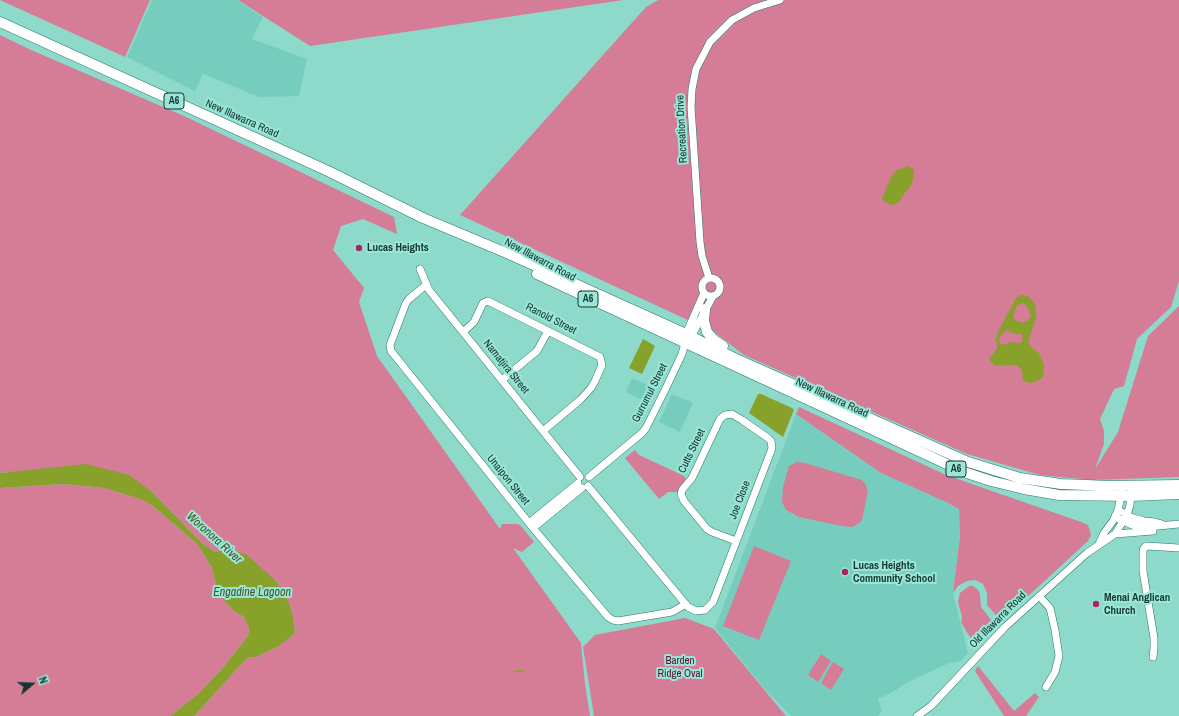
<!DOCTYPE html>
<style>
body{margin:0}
#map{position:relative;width:1179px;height:716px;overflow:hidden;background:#8dd9ca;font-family:"Archivo Narrow",sans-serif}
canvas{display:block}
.north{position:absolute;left:12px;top:664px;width:40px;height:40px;-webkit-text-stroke:3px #9ae6d7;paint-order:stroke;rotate:71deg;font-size:11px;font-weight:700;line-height:16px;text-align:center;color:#153530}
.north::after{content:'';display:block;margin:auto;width:14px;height:18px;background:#153530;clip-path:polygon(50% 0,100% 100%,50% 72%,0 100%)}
</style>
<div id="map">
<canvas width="1179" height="716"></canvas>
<div class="north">N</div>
</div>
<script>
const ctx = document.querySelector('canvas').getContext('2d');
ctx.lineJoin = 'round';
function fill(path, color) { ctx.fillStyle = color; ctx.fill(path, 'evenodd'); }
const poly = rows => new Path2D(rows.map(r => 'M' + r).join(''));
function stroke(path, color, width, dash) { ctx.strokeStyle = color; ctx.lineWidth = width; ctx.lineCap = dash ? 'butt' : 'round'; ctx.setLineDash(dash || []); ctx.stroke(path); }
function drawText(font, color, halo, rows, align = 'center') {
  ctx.font = font + ' "Archivo Narrow",sans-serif'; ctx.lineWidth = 4; ctx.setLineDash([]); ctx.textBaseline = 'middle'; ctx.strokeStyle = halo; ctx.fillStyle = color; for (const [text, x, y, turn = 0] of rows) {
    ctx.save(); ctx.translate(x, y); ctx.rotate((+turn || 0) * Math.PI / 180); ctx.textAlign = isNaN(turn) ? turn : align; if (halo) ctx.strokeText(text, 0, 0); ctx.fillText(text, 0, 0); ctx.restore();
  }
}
fill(poly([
 [152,0,236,0,263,17,252,39,307,59,299,96,259,97,203,74,195,91,127,57],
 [632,378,656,388,649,403,626,392],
 [672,394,693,403,680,432,659,422],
 [796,414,881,473,946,502,959,509,960,536,953,593,968,653,961,661,949,663,906,683,893,692,878,699,882,711,878,716,791,716,763,687,715,628]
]), '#77cdbd');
fill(poly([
 [0,0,150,0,125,57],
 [238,0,623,0,310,46],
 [658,0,1179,0,1179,281,1171,307,1137,339,1124,386,1114,389,1100,419,1104,431,1104,444,1095,469,1118,432,1148,336,1179,306,1179,477,1092,480,1040,475,967,454,744,355,714,332,460,215,646,7],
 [0,35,31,50,184,116,394,217,397,234,363,219,341,226,333,250,364,288,359,302,377,356,500,529,502,524,517,524,520,525,534,542,522,552,513,548,581,643,585,684,590,716,194,716,248,657,256,657,281,645,295,633,293,616,289,603,276,581,229,550,215,552,203,544,151,491,7,472,0,473],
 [799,407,944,474,969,483,1081,522,1088,525,1091,535,1088,541,1001,621,987,605,987,593,983,584,975,580,967,581,958,586,953,593,960,536,959,509,946,502,881,473,796,414],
 [635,450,639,455,684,476,687,481,679,492,668,492,659,499,625,458],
 [797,462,805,463,862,480,866,485,868,491,862,520,858,524,852,527,841,526,799,517,786,510,782,502,783,487,789,466],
 [64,484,104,488,140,499,152,505,198,545,212,568,217,589,234,611,244,617,249,628,248,636,221,670,197,695,170,716,0,716,0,488],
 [754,546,791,561,759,640,723,626],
 [969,586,973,586,978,590,980,594,981,607,995,625,976,645,966,631,961,622,962,617,958,602,960,593],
 [685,618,714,629,786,716,594,716,583,647,595,635],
 [821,654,831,661,818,682,808,675],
 [833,662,844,669,831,690,821,683],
 [978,666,1014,711,1035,693,1039,697,1026,716,1004,716,975,671]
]), '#d57c97');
fill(poly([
 [908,166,914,170,913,180,910,187,905,192,900,201,896,204,892,205,883,201,882,199,891,177,897,170],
 [1021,295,1028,296,1035,304,1036,318,1028,342,1032,348,1039,353,1044,364,1043,377,1038,381,1029,383,1023,381,1022,370,1017,365,995,366,989,359,997,349,996,339,997,334,1016,298],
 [1022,303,1026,305,1031,315,1028,321,1023,323,1016,321,1013,316,1016,307],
 [1007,330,1012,333,1021,334,1023,337,1022,342,1018,343,1012,342,1004,345,1000,343,999,339,1001,335],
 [643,339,655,346,642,374,629,368],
 [758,394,761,394,792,408,794,410,783,437,749,413],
 [86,464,129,475,151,491,203,544,215,552,229,549,247,555,276,581,289,603,293,616,295,633,281,645,256,657,248,657,194,716,170,716,197,695,221,670,248,636,249,628,244,617,234,611,224,600,217,589,212,568,198,545,152,505,140,499,104,488,64,484,0,488,0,473]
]), '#88a12b');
stroke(poly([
 [514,671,524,671]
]), '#88a12b', 1.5);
const minor = poly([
 [420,269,429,290,580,477],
 '702 287a9 9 0 1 1 18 0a9 9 0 1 1-18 0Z',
 [709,278,702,256,700,242,691,107,692,89,696,69,710,42,732,20,754,8,780,0],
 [426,285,409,299,406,303,390,345,391,351,533,528,608,617,613,620,618,621,672,612,686,604],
 [463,332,474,322,483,303,488,301,600,357,602,365,595,381,591,388,580,400,543,431],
 [688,340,691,337,713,296],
 [502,380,537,351,548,331],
 [589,477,642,433,646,428,666,388,682,354,685,343,686,334,704,293],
 [588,486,688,607,696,611,705,610,713,602,771,451,772,448,771,441,768,438,742,420,732,414,725,415,720,419,692,478,682,490,681,494,684,501,707,529,712,532,736,541],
 [1118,510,1133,518,1144,521,1155,522,1162,524],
 [1115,517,1132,525,1140,527,1148,527,1179,524],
 [529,523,578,483],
 [533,528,582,488],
 [1115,534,1153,531],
 [1099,544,1104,533,1113,521,1118,510,1122,492],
 [1039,596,1050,608,1055,630,1059,656,1055,672,1046,687],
 [1153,657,1154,648,1154,638,1143,571,1143,550,1145,547,1147,546,1179,548],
 [917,716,931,706,1005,627,1087,553,1115,534,1127,515,1130,505,1131,492]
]);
const highway = poly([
 [0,22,328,171,423,218,509,254,686,334,734,358,968,462,1020,478,1061,484,1110,486,1179,485],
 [537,274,964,472,991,481,1024,489,1059,495,1131,496,1179,494],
 [705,309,704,321,707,332,714,340,723,346]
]);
stroke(minor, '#29776b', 8);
stroke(highway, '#29776b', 11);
stroke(minor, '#fff', 7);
stroke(highway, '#fff', 10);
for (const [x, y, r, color] of [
 [359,248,4,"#ae215e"],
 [845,572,4,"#ae215e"],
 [1096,604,4,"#ae215e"]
]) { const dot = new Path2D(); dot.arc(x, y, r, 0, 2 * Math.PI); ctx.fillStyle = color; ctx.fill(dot); stroke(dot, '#9ae6d7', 1.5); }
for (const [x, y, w] of [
 [174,101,20],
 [588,299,20],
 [956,469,20]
]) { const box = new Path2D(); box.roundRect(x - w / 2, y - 8, w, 16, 3); ctx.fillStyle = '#9ae6d7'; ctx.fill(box); stroke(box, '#153530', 1); }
drawText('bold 10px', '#153530', null, [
 ["A6",174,101],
 ["A6",588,299],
 ["A6",956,469]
]);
drawText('11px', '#153530', '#9ae6d7', [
 ["New Illawarra Road",242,119,24],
 ["Recreation Drive",682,129,-93],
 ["New Illawarra Road",540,260,28],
 ["Ranold Street",551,319,27],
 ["Namatjira Street",506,367,51],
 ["Gurrumul Street",650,393,-63],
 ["New Illawarra Road",832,398,25],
 ["Cutts Street",692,451,-64],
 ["Unaipon Street",508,480,51],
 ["Joe Close",740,500,-69],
 ["Old Illawarra Road",998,620,-45]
]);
drawText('bold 11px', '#153530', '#9ae6d7', [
 ["Lucas Heights",367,248],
 ["Lucas Heights",853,566],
 ["Community School",853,579],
 ["Menai Anglican",1104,598],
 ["Church",1104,611]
], 'left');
drawText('11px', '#56102d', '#9ae6d7', [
 ["Barden",680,661],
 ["Ridge Oval",680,674]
]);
drawText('italic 12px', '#465123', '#9ae6d7', [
 ["Woronora River",214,538,42],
 ["Engadine Lagoon",252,593]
]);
</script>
